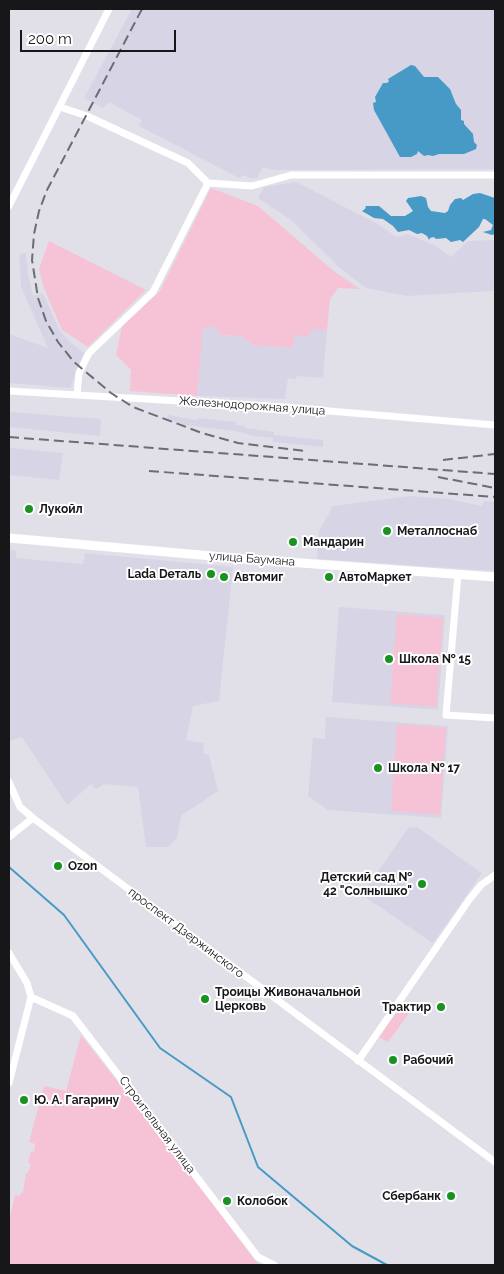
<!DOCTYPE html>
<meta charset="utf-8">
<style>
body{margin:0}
#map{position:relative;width:504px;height:1274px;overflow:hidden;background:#e1e0e9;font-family:Raleway,sans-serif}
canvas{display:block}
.frame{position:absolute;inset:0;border:10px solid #17171a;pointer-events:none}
.scale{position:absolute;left:20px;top:30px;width:156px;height:22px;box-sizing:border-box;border:2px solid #17171a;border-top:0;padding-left:6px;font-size:15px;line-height:18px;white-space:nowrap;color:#17171a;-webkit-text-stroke:4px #fff;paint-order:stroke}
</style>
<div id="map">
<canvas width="504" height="1274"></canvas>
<div class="frame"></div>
<div class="scale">200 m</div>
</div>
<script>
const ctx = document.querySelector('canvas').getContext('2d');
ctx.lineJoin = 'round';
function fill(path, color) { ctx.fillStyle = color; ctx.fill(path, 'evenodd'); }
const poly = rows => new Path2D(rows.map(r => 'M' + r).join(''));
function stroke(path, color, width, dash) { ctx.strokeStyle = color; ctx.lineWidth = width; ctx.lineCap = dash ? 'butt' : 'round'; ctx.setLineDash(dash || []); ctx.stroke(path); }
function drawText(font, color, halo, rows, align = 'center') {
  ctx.font = font + ' Raleway,sans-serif'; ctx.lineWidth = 4; ctx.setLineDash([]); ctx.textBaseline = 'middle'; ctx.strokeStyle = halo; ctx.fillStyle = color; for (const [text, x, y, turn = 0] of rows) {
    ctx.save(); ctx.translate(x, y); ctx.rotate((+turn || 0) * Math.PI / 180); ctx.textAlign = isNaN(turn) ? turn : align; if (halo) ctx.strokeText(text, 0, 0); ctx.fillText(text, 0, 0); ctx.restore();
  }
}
fill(poly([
 [132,9,495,9,495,169,272,170,263,167,257,178,250,178,244,175,239,178,139,126,142,120,109,102,103,108,84,98],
 [296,182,376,223,397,237,408,234,434,245,451,257,468,241,495,240,495,275,493,291,407,296,366,288,341,269,291,220,258,198,264,187],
 [26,253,28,273,33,296,43,293,60,331,70,342,84,353,70,388,9,383,9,334,48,348,21,287,19,254],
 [203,327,216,327,221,335,241,336,253,345,291,348,295,335,313,329,327,330,323,378,297,376,296,379,288,378,285,399,197,396],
 [9,412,101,419,100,436,9,427],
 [168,415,197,420,198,418,236,422,236,425,245,426,245,428,274,432,274,435,323,440,323,447,273,442,273,438,254,436,236,431,183,425,167,420],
 [10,448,63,453,59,480,9,475],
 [410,496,450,499,482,506,484,501,495,502,495,571,317,559,319,531,333,506],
 [9,550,16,551,16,558,83,564,85,553,233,567,219,701,193,706,186,740,204,743,203,753,209,755,218,791,181,816,177,838,168,847,146,847,138,787,104,784,96,789,91,784,67,805,22,737,9,741],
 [339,607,445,615,438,710,332,702],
 [326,717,448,726,441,818,328,810,308,796,313,738,325,739],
 [417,827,482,873,433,943,362,895,408,828]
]), '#d7d4e5');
fill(poly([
 [211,188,258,206,335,272,360,289,338,288,330,299,327,330,313,329,308,336,295,335,292,348,253,345,241,336,221,335,216,327,203,327,197,396,130,391,131,370,116,355,122,326,160,291],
 [49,241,146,290,88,347,62,330,44,288,39,269],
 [397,614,443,618,436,707,390,703],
 [397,724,446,728,440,815,391,811],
 [404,1002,410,1006,413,1002,416,1004,388,1042,379,1037],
 [81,1035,209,1199,256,1262,262,1265,9,1265,9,1222,15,1195,20,1196,21,1192,23,1193,26,1173,28,1173,31,1164,28,1163,31,1151,34,1152,35,1144,29,1142,44,1086,66,1091]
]), '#f6c2d5');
fill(poly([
 [411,65,415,66,424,77,438,77,450,89,456,104,461,110,461,120,464,121,464,124,473,134,474,142,477,145,476,149,464,154,439,154,433,156,428,155,424,156,418,151,417,154,411,157,400,157,374,110,373,103,376,102,375,97,383,83,387,83,389,81,388,79],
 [480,193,495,198,495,234,492,235,483,232,491,230,493,225,485,219,483,219,479,227,463,242,460,240,451,242,446,238,436,239,434,237,430,238,429,240,427,236,422,233,417,234,409,230,398,232,393,226,383,219,374,218,362,211,365,209,366,206,379,206,391,216,405,216,413,211,406,201,408,198,421,196,426,198,428,207,431,211,445,213,448,211,450,205,455,199,461,198,463,200,473,194]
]), '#479ac5');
stroke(poly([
 [9,867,64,915,160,1048,231,1097,258,1167,352,1246,387,1265]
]), '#479ac5', 2);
stroke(poly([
 [60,107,87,116,188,163,208,183],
 [9,206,109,9],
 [9,391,282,407,495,425],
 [77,395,79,373,89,353,153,292,208,183,252,186,291,175,495,175],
 [458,574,446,715,495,718],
 [9,782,20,807,33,818,495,1162],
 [9,837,33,818],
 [9,953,27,983,31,997,9,1083],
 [31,997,73,1016,258,1257,274,1265],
 [358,1061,469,900,481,885,495,875]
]), '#fff', 7);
stroke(poly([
 [9,538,246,559,495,577]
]), '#fff', 9);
stroke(poly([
 [142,9,47,190,39,211,34,234,32,260,38,298,46,321,58,342,74,362,111,393,133,407,202,433,238,443,306,451],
 [9,437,495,474],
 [443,460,495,454],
 [149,471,495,497],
 [438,477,495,488]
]), '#6c6c71', 2, [10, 5]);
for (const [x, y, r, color] of [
 [29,509,5,"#1a9221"],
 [387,531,5,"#1a9221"],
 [293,542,5,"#1a9221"],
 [211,574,5,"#1a9221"],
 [224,577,5,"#1a9221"],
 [329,577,5,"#1a9221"],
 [389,659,5,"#1a9221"],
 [378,768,5,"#1a9221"],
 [58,866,5,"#1a9221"],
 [422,884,5,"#1a9221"],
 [205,999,5,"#1a9221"],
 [441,1007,5,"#1a9221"],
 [393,1060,5,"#1a9221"],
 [24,1100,5,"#1a9221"],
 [451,1196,5,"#1a9221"],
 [227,1201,5,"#1a9221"]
]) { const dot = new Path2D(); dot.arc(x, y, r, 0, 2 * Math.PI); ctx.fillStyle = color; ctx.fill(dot); stroke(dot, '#fff', 2); }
drawText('12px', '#17171a', '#fff', [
 ["Железнодорожная улица",252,406,4],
 ["улица Баумана",252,559,4],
 ["проспект Дзержинского",186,933,37],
 ["Строительная улица",157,1125,53]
]);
drawText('bold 12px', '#17171a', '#fff', [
 ["Лукойл",39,509],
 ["Металлоснаб",397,531],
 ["Мандарин",303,542],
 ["Lada Dеталь",201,574,"right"],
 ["Автомиг",234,577],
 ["АвтоМаркет",339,577],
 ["Школа № 15",399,659],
 ["Школа № 17",388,768],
 ["Ozon",68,866],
 ["Детский сад №",412,877,"right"],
 ["42 \"Солнышко\"",412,891,"right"],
 ["Троицы Живоначальной",215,992],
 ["Церковь",215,1006],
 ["Трактир",431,1007,"right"],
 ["Рабочий",403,1060],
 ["Ю. А. Гагарину",34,1100],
 ["Сбербанк",441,1196,"right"],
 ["Колобок",237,1201]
], 'left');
</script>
